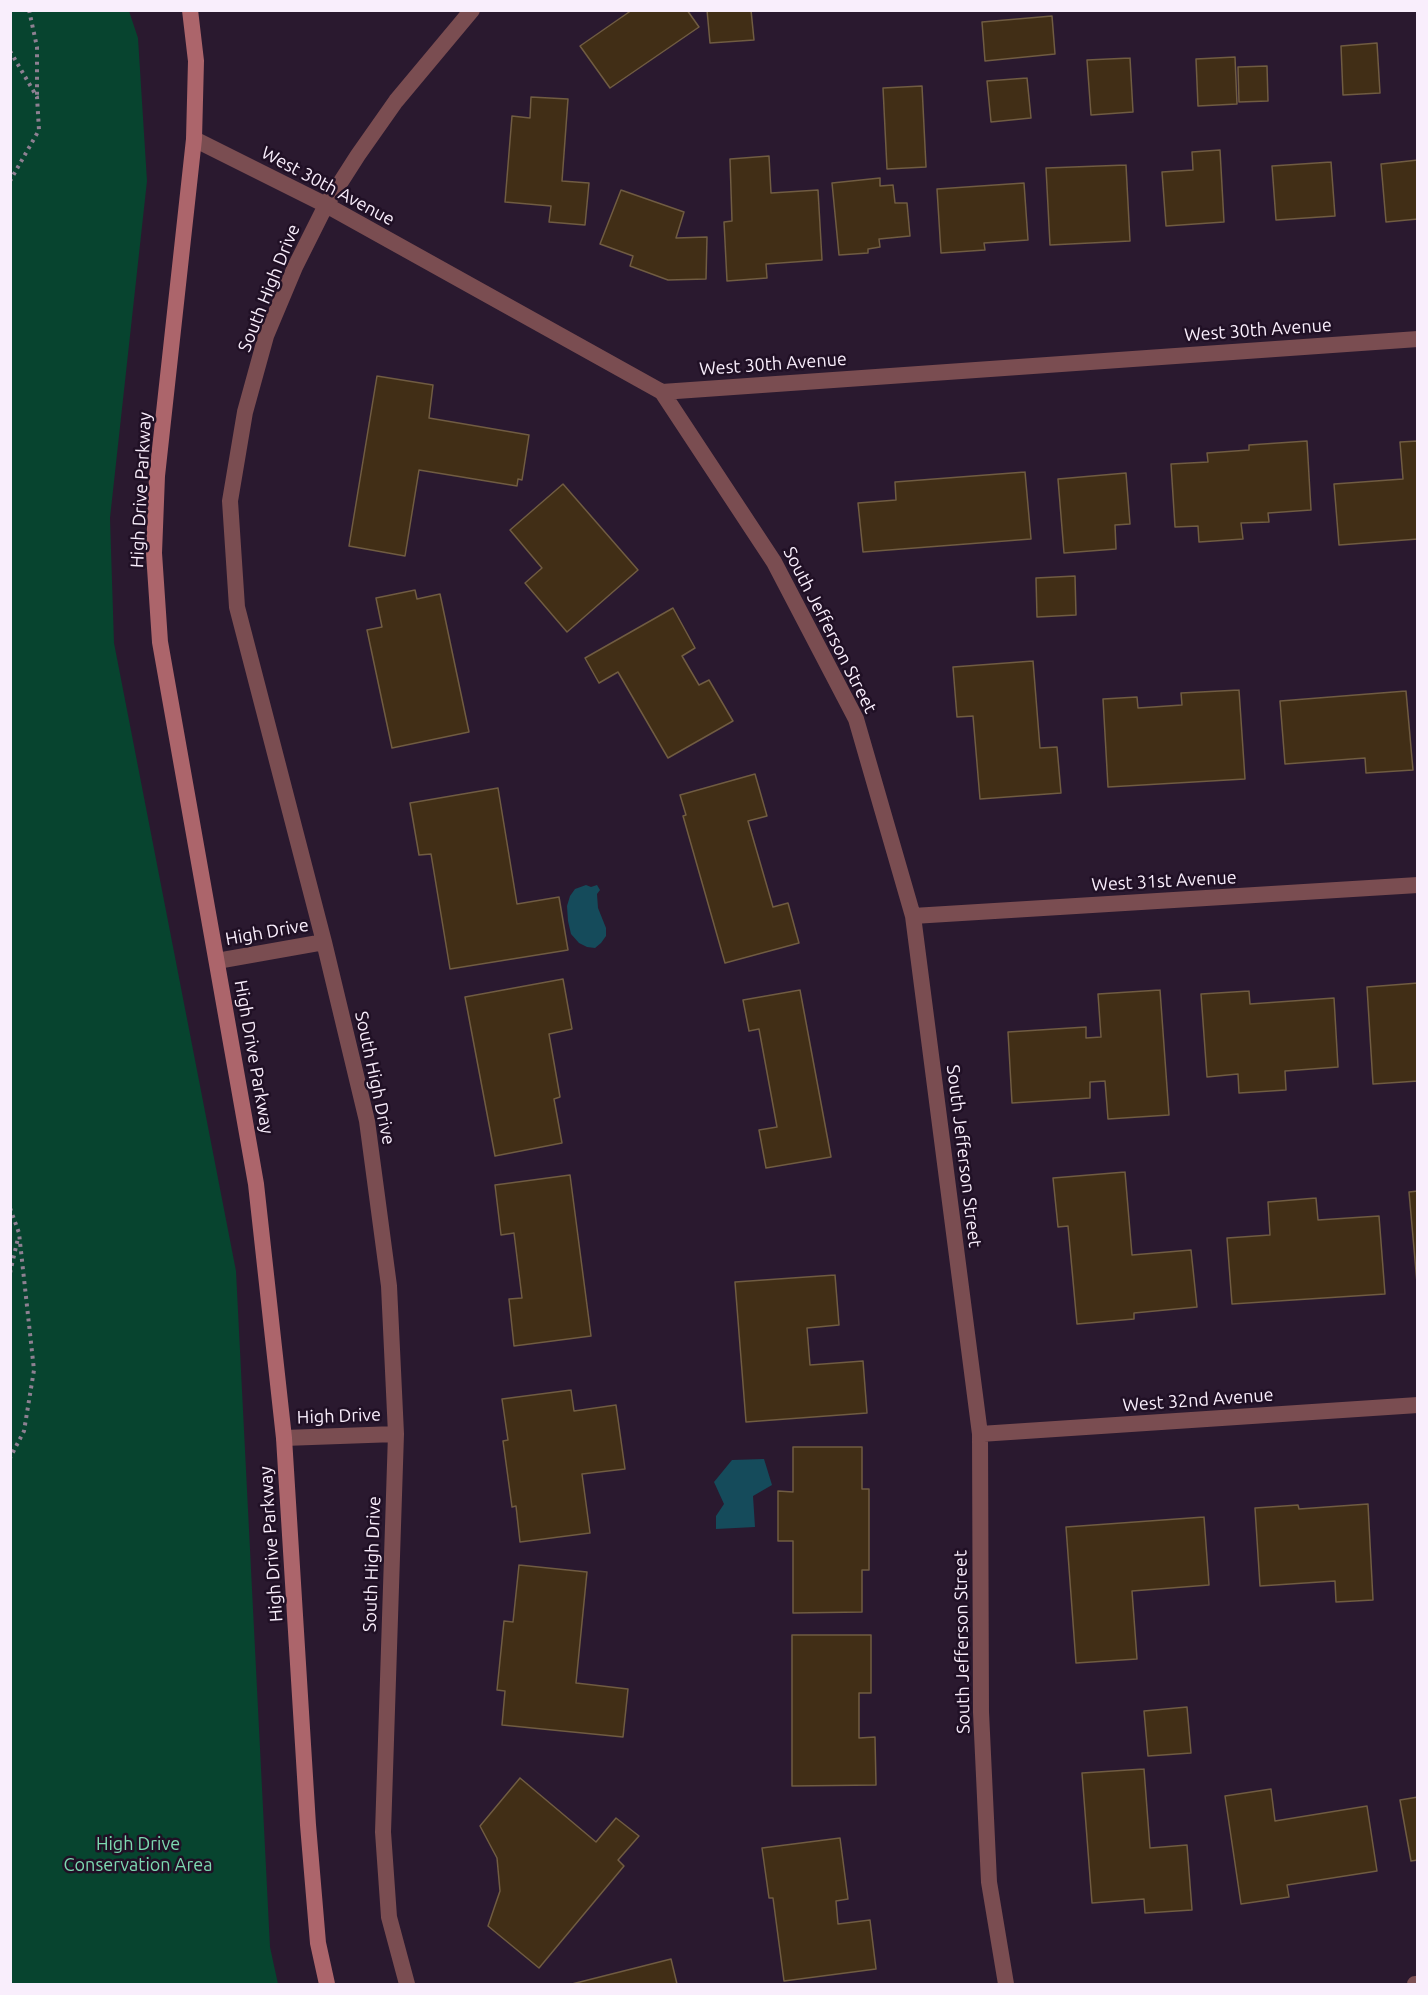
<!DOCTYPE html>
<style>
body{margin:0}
#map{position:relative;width:1428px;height:1995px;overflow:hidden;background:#2a192f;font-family:Ubuntu,sans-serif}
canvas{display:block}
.frame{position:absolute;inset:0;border:12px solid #f9eefc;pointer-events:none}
</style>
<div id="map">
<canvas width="1428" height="1995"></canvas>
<div class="frame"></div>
</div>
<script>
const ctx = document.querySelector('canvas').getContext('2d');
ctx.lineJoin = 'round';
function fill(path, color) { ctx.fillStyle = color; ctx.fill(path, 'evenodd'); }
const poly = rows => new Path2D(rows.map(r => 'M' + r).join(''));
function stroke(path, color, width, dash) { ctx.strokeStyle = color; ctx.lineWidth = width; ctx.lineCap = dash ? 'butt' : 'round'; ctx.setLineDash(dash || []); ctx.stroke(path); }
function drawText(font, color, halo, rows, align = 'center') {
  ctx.font = font + ' Ubuntu,sans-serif'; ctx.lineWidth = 5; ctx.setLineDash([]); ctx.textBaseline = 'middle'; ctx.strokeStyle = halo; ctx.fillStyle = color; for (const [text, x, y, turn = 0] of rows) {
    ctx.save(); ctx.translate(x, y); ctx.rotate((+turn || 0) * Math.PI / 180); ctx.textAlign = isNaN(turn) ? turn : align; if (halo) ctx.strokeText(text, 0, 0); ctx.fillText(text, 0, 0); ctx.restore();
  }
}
fill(poly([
 [11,10,129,11,138,38,147,181,110,518,114,643,236,1271,270,1947,278,1984,11,1984]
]), '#07442f');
fill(poly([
 [586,885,591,887,597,885,600,890,597,894,598,908,606,928,606,936,601,943,595,948,587,947,579,943,571,934,568,921,567,906,570,896,575,889],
 [764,1459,772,1485,753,1496,755,1527,716,1529,716,1516,724,1504,714,1482,732,1460]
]), '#154b5b');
const building = poly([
 [632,10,687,10,699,27,610,88,580,46,632,10],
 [707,10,751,10,754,40,710,43,707,10],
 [1052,16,1055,54,985,61,982,22,1052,16],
 [1377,43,1380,93,1343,95,1341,46,1377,43],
 [1235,57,1237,104,1198,106,1196,59,1235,57],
 [1130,58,1133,112,1091,115,1087,60,1130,58],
 [1267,66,1268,101,1239,102,1238,67,1267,66],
 [1027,78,1031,118,991,122,987,81,1027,78],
 [922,86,926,167,887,169,883,88,922,86],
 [531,97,568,99,562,181,589,183,585,225,549,222,551,206,505,202,512,116,530,118,531,97],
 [1220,150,1224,222,1166,226,1162,172,1193,170,1192,152,1220,150],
 [769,156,771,193,818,190,822,260,766,264,767,278,727,281,724,222,732,221,730,159,769,156],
 [1418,160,1418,219,1386,222,1381,164,1418,160],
 [1331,162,1335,216,1276,220,1272,166,1331,162],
 [1126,165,1130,241,1050,245,1046,168,1126,165],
 [880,178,880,186,893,185,895,203,907,203,910,236,879,239,880,247,868,249,868,253,839,255,832,183,880,178],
 [1024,183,1028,240,984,243,985,250,941,253,937,189,1024,183],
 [621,190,684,212,676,238,707,237,706,279,668,280,630,266,633,256,600,244,621,190],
 [377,376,433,385,429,418,529,435,522,480,518,479,517,486,419,470,405,556,349,546,377,376],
 [1307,441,1311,510,1268,513,1269,522,1241,523,1243,539,1199,542,1198,526,1175,527,1171,464,1208,462,1207,453,1249,450,1249,445,1307,441],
 [1418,441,1418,539,1339,545,1334,484,1403,479,1400,442,1418,441],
 [1025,472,1031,539,863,552,858,503,896,500,895,482,1025,472],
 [1126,473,1130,524,1115,525,1116,549,1064,553,1058,479,1126,473],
 [563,484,638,570,567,632,525,583,542,568,510,530,563,484],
 [1075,576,1076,615,1037,617,1036,578,1075,576],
 [415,590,417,599,440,594,469,732,392,748,367,630,382,627,376,598,415,590],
 [673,608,695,648,682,656,699,685,709,680,733,721,668,758,618,672,599,683,585,658,673,608],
 [1033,661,1040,748,1057,747,1061,793,980,799,973,716,957,717,953,667,1033,661],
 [1239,690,1245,779,1108,787,1103,699,1137,697,1138,708,1182,705,1181,693,1239,690],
 [1406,691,1413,770,1366,773,1365,758,1285,764,1280,701,1406,691],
 [755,774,767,816,748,821,773,907,788,903,799,943,725,963,683,816,686,815,680,795,755,774],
 [498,788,517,904,559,897,568,950,450,969,431,854,419,855,410,803,498,788],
 [563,979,572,1029,549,1034,560,1097,554,1099,562,1143,495,1156,465,997,563,979],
 [1418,983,1418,1081,1373,1084,1367,987,1418,983],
 [800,990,831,1157,766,1168,759,1130,777,1127,759,1029,749,1031,743,1000,800,990],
 [1160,990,1169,1115,1108,1119,1105,1081,1090,1082,1090,1098,1012,1103,1008,1032,1086,1027,1086,1038,1101,1037,1098,994,1160,990],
 [1249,991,1250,1004,1334,998,1338,1067,1285,1071,1286,1090,1239,1093,1238,1074,1207,1077,1201,994,1249,991],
 [1125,1172,1132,1255,1191,1250,1197,1307,1134,1313,1134,1319,1077,1324,1068,1226,1058,1227,1053,1178,1125,1172],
 [570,1175,591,1336,514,1346,509,1299,522,1298,514,1233,501,1235,495,1185,570,1175],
 [1418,1191,1418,1294,1409,1192,1418,1191],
 [1316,1198,1318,1220,1379,1216,1385,1294,1232,1304,1227,1238,1270,1235,1268,1202,1316,1198],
 [835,1275,839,1325,807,1328,810,1365,863,1361,867,1413,746,1422,735,1282,835,1275],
 [571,1390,574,1411,616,1405,625,1469,582,1474,590,1533,520,1542,516,1506,512,1507,503,1441,508,1440,502,1399,571,1390],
 [793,1447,862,1447,862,1489,869,1489,869,1570,862,1570,862,1612,793,1613,793,1541,778,1541,778,1491,793,1492,793,1447],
 [1368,1504,1373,1600,1336,1602,1335,1581,1260,1586,1255,1508,1298,1505,1299,1509,1368,1504],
 [1204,1517,1209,1585,1132,1591,1137,1659,1076,1663,1066,1527,1204,1517],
 [519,1565,587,1572,576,1683,628,1689,623,1737,502,1725,505,1691,497,1690,504,1621,513,1622,519,1565],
 [792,1635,871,1635,871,1693,859,1693,859,1738,875,1737,876,1785,792,1786,792,1635],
 [1187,1707,1191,1753,1148,1756,1144,1711,1187,1707],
 [1144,1769,1150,1848,1187,1845,1192,1910,1145,1913,1144,1899,1092,1903,1082,1773,1144,1769],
 [520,1778,596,1842,616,1818,639,1836,618,1860,624,1866,539,1968,488,1926,500,1891,497,1858,480,1826,520,1778],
 [1271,1789,1275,1821,1367,1806,1377,1871,1287,1885,1289,1897,1241,1904,1225,1796,1271,1789],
 [1418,1797,1418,1860,1411,1861,1400,1800,1418,1797],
 [840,1838,848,1899,836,1901,838,1924,870,1920,876,1969,784,1981,773,1898,769,1898,762,1848,840,1838],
 [671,1959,677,1984,572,1984,671,1959]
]);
fill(building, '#412e16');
stroke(building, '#705c42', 1.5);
stroke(poly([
 [29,10,37,47,37,96],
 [10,51,37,97,39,130,10,181],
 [10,1208,19,1233,34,1370,24,1431,10,1458],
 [10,1273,18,1238]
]), '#8e8092', 4, [3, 4.5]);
stroke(poly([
 [194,139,326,205,662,392,1418,339],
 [662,392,774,562,856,719,913,916,980,1434,981,1712,989,1882,1006,1984],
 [913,916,1418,885],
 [217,961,324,942],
 [980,1434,1418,1405],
 [284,1438,396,1434],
 [407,1984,389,1917,383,1832,396,1434,389,1286,367,1121,324,942,237,607,230,501,245,412,266,336,295,267,326,205,358,155,396,101,472,10],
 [1415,1984,1418,1984]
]), '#7a4d51', 16);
stroke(poly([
 [190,10,196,61,194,139,157,476,154,553,160,642,256,1184,284,1438,308,1825,318,1943,327,1984]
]), '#ac656b', 16);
drawText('18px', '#f9eefc', '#201025', [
 ["West 30th Avenue",328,186,28],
 ["South High Drive",269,288,-68],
 ["West 30th Avenue",1258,330,-4],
 ["West 30th Avenue",773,364,-4],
 ["High Drive Parkway",141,490,-87],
 ["South Jefferson Street",830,630,63],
 ["West 31st Avenue",1164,881,-3],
 ["High Drive",267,932,-10],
 ["High Drive Parkway",254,1057,80],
 ["South High Drive",375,1078,78],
 ["South Jefferson Street",964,1156,83],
 ["West 32nd Avenue",1198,1400,-4],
 ["High Drive",339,1416,-2],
 ["High Drive Parkway",271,1544,-94],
 ["South High Drive",372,1564,-88],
 ["South Jefferson Street",962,1642,-91]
]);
drawText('18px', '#7dd9b1', '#201025', [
 ["High Drive",138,1844],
 ["Conservation Area",138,1865]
]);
</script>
